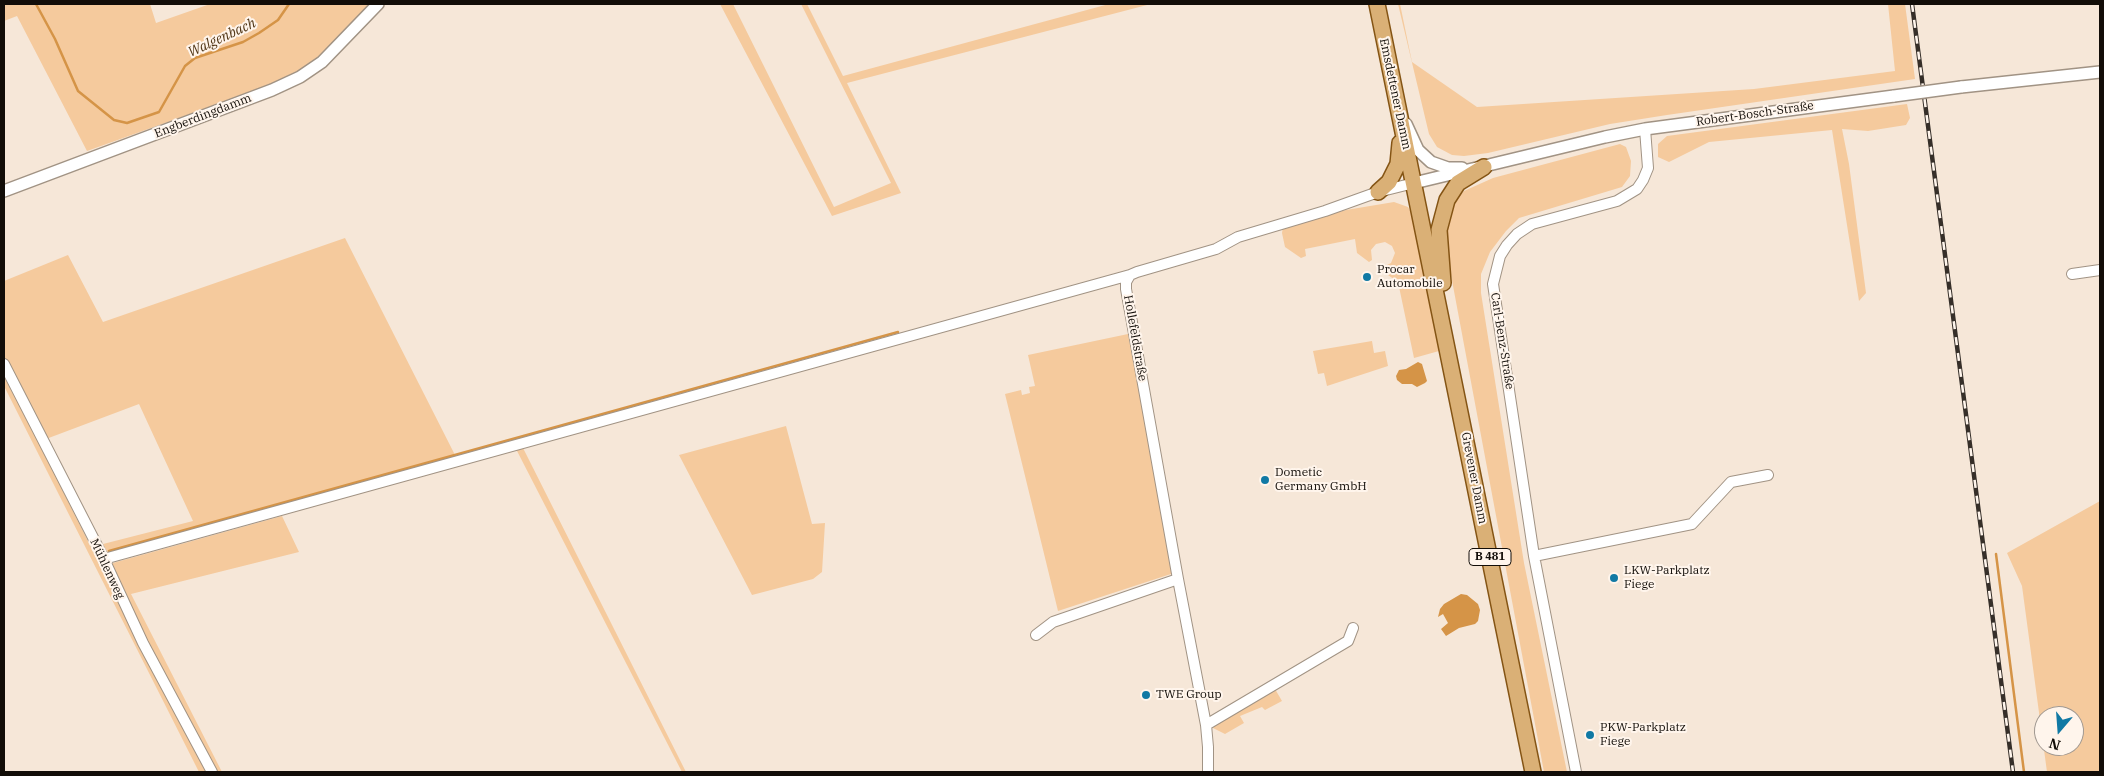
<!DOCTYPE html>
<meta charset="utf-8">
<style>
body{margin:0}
#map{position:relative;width:2104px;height:776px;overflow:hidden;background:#f6e7d8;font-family:"IBM Plex Serif",serif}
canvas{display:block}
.frame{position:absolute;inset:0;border:5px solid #120d08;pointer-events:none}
.north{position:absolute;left:2034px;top:706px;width:50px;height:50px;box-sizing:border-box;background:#fff5ec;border:1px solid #a09891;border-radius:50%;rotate:198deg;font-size:14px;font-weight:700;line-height:20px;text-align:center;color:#120d08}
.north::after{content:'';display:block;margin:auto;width:18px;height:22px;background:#1179a4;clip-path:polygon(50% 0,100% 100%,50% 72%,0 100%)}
</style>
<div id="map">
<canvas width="2104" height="776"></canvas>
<div class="frame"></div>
<div class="north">N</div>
</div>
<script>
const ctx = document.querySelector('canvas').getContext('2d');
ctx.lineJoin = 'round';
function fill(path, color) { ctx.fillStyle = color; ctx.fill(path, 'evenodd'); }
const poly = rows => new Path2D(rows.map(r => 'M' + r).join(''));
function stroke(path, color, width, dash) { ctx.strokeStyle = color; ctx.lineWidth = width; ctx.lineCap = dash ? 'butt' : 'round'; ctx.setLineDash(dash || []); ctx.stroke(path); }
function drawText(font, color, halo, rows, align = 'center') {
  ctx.font = font + ' "IBM Plex Serif",serif'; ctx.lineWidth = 4; ctx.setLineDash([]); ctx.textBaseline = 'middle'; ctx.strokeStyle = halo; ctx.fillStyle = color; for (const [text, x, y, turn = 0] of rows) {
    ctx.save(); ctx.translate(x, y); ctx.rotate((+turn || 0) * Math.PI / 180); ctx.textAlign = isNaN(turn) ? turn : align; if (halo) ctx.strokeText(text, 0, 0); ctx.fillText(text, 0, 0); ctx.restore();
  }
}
fill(poly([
 [4,4,150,4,156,23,210,4,373,4,318,59,293,77,87,151,17,16,4,21],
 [720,4,733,4,834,207,891,183,801,4,807,4,843,76,1109,4,1151,4,847,83,901,193,832,216],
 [1398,4,1400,4,1412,62,1477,107,1754,89,1895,71,1888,4,1905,4,1915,79,1667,115,1610,124,1488,153,1464,156,1452,155,1437,147,1429,134],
 [1907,104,1910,118,1906,125,1868,131,1842,129,1849,164,1866,293,1859,301,1832,130,1709,142,1669,162,1658,157,1658,144,1667,136],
 [1620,144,1626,147,1631,161,1630,176,1622,187,1519,218,1506,231,1490,252,1481,274,1481,293,1524,563,1567,772,1544,772,1442,227,1449,206,1464,191,1493,178],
 [1394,202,1408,207,1412,214,1439,351,1414,358,1398,282,1378,268,1379,266,1385,266,1391,263,1395,253,1392,246,1385,242,1376,244,1371,250,1372,260,1369,262,1357,253,1355,239,1305,249,1306,256,1301,258,1285,247,1282,233,1283,227,1292,224,1346,210],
 [345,238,456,457,115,553,107,552,103,544,193,521,139,404,46,439,4,357,4,281,68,255,103,322],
 [1128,334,1174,573,1058,611,1005,394,1021,390,1022,395,1030,393,1029,387,1035,386,1028,355],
 [1372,341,1374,353,1385,351,1388,366,1327,386,1324,373,1318,374,1313,351],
 [4,372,139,644,209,772,199,772,4,386],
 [786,426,812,524,825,523,822,572,813,579,752,595,679,455],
 [523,448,686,772,682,772,516,449],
 [2100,501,2100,772,2047,772,2022,586,2007,553],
 [2044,716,2074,716,2074,746,2044,746],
 [282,516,299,552,131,594,222,772,216,772,110,571,113,563],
 [1275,689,1282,701,1265,710,1262,707,1240,716,1244,723,1225,734,1213,728,1214,725]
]), '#f5ca9d');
fill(poly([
 [1418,362,1422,364,1427,381,1425,383,1417,387,1412,384,1402,384,1397,380,1396,376,1399,370,1406,369],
 [1461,594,1467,595,1478,604,1480,610,1478,621,1475,624,1459,628,1446,636,1441,629,1448,623,1443,614,1438,617,1440,609,1444,604]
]), '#d59447');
stroke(poly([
 [36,4,55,39,78,91,114,120,127,123,159,112,185,66,195,58,243,42,259,33,278,20,289,4],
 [109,551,898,332],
 [1996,554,2024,772]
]), '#d59447', 2.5);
const minor = poly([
 [2072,274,2100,270],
 [4,364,104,559,143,643,212,772],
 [1534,556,1692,524,1731,482,1768,475],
 [104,559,1130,275],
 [1036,635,1053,622,1178,579],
 [1206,725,1348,641,1353,628],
 [1208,772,1208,747,1206,725,1178,579,1126,289,1126,282,1130,275,1137,272,1216,249,1238,237,1325,211,1378,192,1414,183],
 [1576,772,1534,556,1493,284,1500,256,1507,245,1517,234,1532,224,1617,201,1637,189,1643,180,1648,168,1645,129]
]);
const tertiary = poly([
 [1961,87,2100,72],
 [1406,124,1418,150,1431,162,1448,168,1462,168],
 [1414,183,1605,137,1645,129,1894,96],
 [4,191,272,90,300,77,322,62,378,4]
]);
const primary = poly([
 [1377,4,1533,772],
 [1378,192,1389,182,1398,164,1400,143],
 [1443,283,1439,230,1447,200,1458,183,1484,167]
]);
stroke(minor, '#a19384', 12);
stroke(tertiary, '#a19384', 14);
stroke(primary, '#845414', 18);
stroke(minor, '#fff', 10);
stroke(tertiary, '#fff', 11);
stroke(primary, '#dab076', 15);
const rail = poly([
 [1912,4,2013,772]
]);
stroke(rail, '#362f29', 4.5);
stroke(rail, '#fff5ec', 2.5, [8]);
const tertiaryBridge = poly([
 [1894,96,1961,87]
]);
stroke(tertiaryBridge, '#a19384', 14, []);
stroke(tertiaryBridge, '#fff', 11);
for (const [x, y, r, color] of [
 [1367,277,5,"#1179a4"],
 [1265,480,5,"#1179a4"],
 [1614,578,5,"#1179a4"],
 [1146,695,5,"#1179a4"],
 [1590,735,5,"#1179a4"]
]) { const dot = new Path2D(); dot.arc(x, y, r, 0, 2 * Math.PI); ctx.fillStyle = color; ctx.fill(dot); stroke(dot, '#fff5ec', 2); }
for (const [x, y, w] of [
 [1490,557,42]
]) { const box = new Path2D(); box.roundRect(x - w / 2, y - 8.5, w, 17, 4); ctx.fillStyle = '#fff5ec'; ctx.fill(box); stroke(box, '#120d08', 1); }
drawText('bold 11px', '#120d08', null, [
 ["B 481",1490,557]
]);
drawText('12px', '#120d08', '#fff5ec', [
 ["Emsdettener Damm",1395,94,78],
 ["Robert-Bosch-Straße",1755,114,-8],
 ["Engberdingdamm",203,116,-21],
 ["Hollefeldstraße",1135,338,80],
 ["Carl-Benz-Straße",1502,341,81],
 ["Grevener Damm",1474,478,79],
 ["Mühlenweg",107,569,65]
]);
drawText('12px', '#120d08', '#fff5ec', [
 ["Procar",1377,270],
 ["Automobile",1377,284],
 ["Dometic",1275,473],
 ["Germany GmbH",1275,487],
 ["LKW-Parkplatz",1624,571],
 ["Fiege",1624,585],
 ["TWE Group",1156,695],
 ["PKW-Parkplatz",1600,728],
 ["Fiege",1600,742]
], 'left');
drawText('italic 14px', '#513616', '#fff5ec', [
 ["Walgenbach",222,38,-25]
]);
</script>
